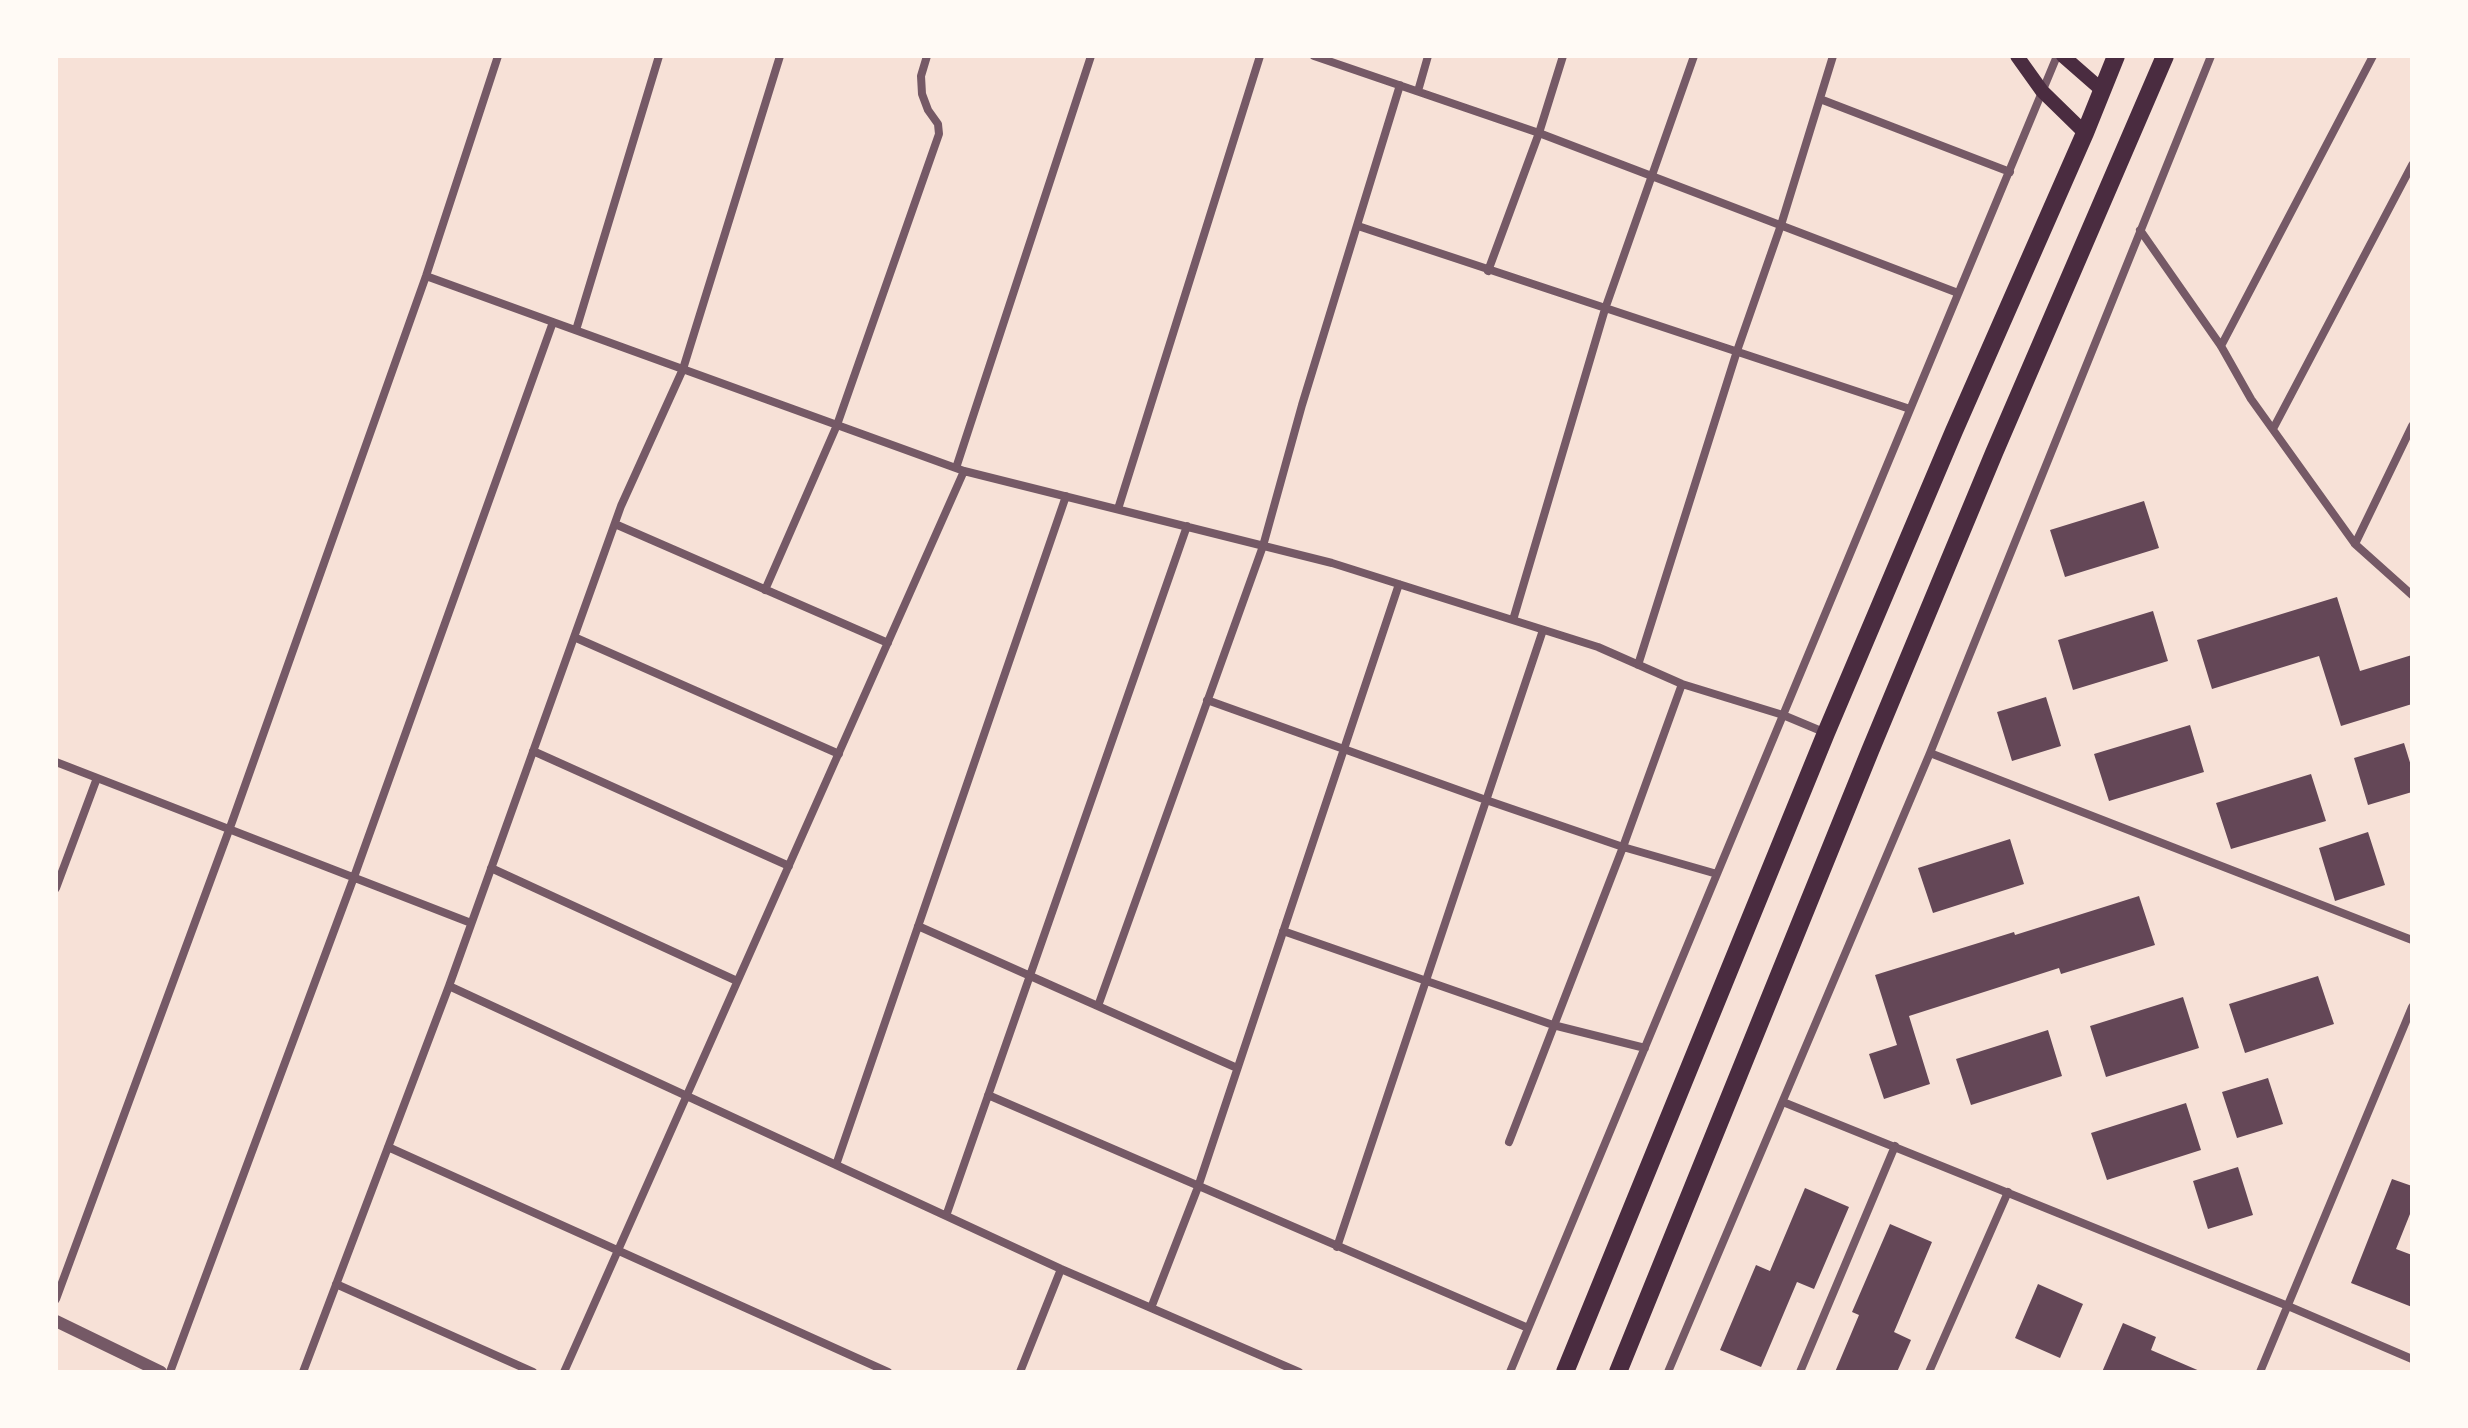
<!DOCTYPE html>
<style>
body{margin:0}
#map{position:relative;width:2468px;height:1428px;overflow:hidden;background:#f7e1d7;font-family:"DejaVu Sans",sans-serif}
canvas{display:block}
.frame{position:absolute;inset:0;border:58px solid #fffaf5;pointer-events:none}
</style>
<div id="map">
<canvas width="2468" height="1428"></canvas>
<div class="frame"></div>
</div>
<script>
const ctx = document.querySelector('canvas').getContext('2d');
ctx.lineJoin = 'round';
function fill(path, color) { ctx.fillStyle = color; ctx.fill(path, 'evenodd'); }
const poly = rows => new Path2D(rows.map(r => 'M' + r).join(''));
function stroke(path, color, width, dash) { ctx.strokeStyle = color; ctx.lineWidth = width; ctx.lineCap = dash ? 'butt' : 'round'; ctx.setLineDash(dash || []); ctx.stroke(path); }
fill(poly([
 [2144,501,2159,548,2065,577,2050,530],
 [2337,597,2360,671,2412,655,2412,704,2341,726,2319,656,2212,689,2197,640],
 [2153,611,2168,661,2073,690,2058,640],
 [2046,697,2061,746,2012,761,1997,712],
 [2190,725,2204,772,2109,801,2094,754],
 [2404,743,2412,769,2412,792,2368,805,2354,758],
 [2311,774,2326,821,2231,849,2216,803],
 [2368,832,2385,885,2335,901,2319,848],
 [2010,839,2024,884,1933,913,1918,868],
 [2139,896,2155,945,2061,974,2059,968,1909,1016,1930,1084,1884,1099,1869,1054,1897,1045,1875,975,2014,932,2015,935],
 [2318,976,2334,1024,2245,1053,2229,1004],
 [2183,997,2199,1048,2106,1077,2090,1026],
 [2048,1030,2062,1076,1971,1105,1956,1059],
 [2268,1078,2283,1124,2237,1138,2222,1092],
 [2186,1103,2201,1150,2107,1180,2091,1133],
 [2238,1167,2253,1215,2208,1229,2193,1181],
 [2392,1179,2412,1186,2412,1209,2396,1249,2412,1255,2412,1307,2351,1283],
 [1805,1188,1849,1207,1814,1289,1797,1282,1761,1367,1720,1350,1756,1265,1770,1271],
 [1890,1224,1932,1242,1894,1332,1911,1340,1897,1372,1835,1372,1859,1315,1852,1312],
 [2038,1284,2083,1304,2060,1358,2015,1338],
 [2123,1323,2156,1337,2151,1350,2202,1372,2102,1372]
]), '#644757');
stroke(poly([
 [1314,56,1539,133,1958,293],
 [1418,91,1428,56],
 [1820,99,2010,172],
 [1358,226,1910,409],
 [2140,230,2221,346,2251,399,2355,544,2412,595],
 [1488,271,1539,133,1563,56],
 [426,276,964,471,1332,563,1598,647,1682,684,1783,715,1826,733],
 [576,330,659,56],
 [2221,346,2373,56],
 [2273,429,2412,165],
 [956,468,1091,56],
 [1118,509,1260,56],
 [615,524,888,643],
 [2355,544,2412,426],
 [765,590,837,425,939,134,938,124,928,110,922,94,921,76,927,56],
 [1513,620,1605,309,1694,56],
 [574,637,839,754],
 [1638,665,1737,351,1781,225,1833,56],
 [1207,700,1486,800,1623,847,1717,874],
 [533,751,789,866],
 [1930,753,2412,940],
 [56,762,471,923],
 [491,868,737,981],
 [56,888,97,778],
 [918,926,1237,1068],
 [1283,931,1553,1025,1645,1048],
 [449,986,1061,1269,1299,1372],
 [1098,1006,1263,546,1302,405,1400,85],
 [988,1095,1528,1328],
 [1783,1102,2288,1306,2412,1359],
 [1509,1142,1623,847,1682,684],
 [388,1147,888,1372],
 [836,1165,1066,496],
 [946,1216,1187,526],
 [1337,1247,1543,630],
 [336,1284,533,1372],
 [56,1299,232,822,426,276,498,56],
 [1151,1308,1198,1187,1399,584],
 [170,1372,354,877,553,322],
 [303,1372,449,986,621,506,683,369,780,56],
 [564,1372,964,471],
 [1020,1372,1061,1269],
 [1510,1372,2057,56],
 [1668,1372,1930,753,2211,56],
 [1800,1372,1895,1146],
 [1929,1372,2008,1192],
 [2260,1372,2412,1007]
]), '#755966', 8);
stroke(poly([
 [56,1321,161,1372]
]), '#755966', 12);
stroke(poly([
 [2017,56,2042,91,2085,133],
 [2063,56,2103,91]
]), '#4a2c40', 14);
stroke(poly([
 [1565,1372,1826,733,1954,431,2085,133,2116,56],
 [1618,1372,1870,751,1994,453,2165,56]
]), '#4a2c40', 18);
</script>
